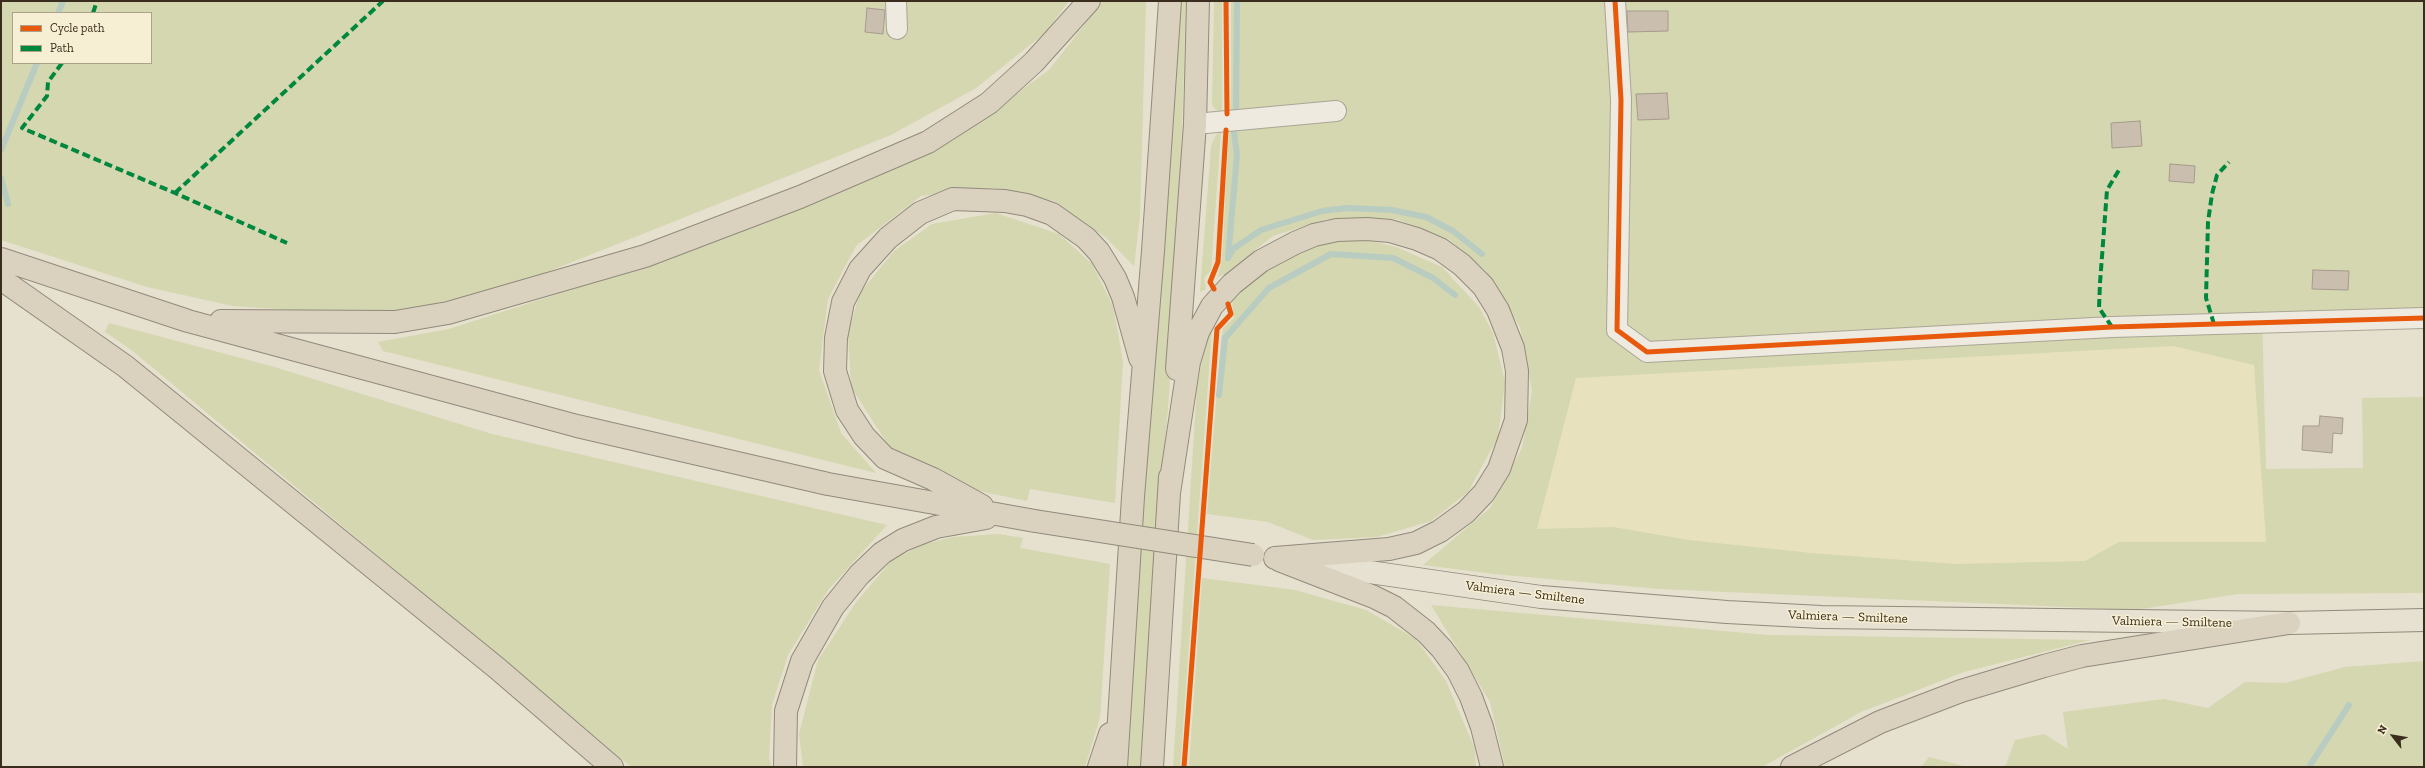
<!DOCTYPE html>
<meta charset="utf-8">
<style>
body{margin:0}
#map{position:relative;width:2425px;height:768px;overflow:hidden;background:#e6e0ce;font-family:"Zilla Slab",serif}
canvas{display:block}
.frame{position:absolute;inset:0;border:2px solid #3b2d1d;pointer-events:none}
.legend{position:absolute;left:12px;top:12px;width:140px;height:52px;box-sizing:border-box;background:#f7efd3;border:1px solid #aca18a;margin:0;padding:5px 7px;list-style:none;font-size:12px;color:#3b2d1d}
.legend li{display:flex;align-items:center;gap:8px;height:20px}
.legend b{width:20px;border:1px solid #aca18a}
.north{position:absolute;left:2373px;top:716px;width:40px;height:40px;-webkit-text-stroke:3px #f7efd3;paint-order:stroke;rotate:301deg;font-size:11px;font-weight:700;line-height:16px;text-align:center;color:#3b2d1d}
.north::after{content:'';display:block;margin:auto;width:14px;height:18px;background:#3b2d1d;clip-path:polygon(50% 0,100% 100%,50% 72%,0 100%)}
</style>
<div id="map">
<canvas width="2425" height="768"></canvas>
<div class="frame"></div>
<ul class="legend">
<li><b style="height:5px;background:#e8590c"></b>Cycle path</li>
<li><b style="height:5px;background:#00873e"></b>Path</li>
</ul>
<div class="north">N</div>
</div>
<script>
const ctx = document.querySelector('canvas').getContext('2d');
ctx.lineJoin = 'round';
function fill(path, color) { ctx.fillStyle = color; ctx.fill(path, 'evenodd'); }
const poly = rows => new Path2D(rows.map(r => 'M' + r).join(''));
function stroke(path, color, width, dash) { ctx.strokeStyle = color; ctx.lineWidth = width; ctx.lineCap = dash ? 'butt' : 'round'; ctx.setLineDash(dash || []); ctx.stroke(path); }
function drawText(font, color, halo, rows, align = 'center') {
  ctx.font = font + ' "Zilla Slab",serif'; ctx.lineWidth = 3; ctx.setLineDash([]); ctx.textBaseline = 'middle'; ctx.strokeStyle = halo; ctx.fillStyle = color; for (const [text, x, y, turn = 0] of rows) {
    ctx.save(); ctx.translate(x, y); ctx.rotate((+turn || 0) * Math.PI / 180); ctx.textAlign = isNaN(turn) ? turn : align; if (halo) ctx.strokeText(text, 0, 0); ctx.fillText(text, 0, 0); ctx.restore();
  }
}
fill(poly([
 [2173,346,2254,365,2266,542,2119,542,2085,561,1956,564,1811,553,1689,540,1613,527,1537,529,1576,378]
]), '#e7e1be');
fill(poly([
 [1,1,1069,1,1046,32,976,88,891,135,517,284,382,316,233,306,147,287,1,240],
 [13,13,151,13,151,63,13,63],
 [1103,1,1146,1,1140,218,1134,266,1105,237,1054,201,995,188,921,196,856,246,828,299,819,370,841,433,876,473,383,351,378,342,449,329,570,290,681,250,950,142,1049,70],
 [1176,1,1186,1,1180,188,1169,395,1154,576,1143,767,1126,767],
 [1214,1,1222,1,1222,113,1215,109,1212,104],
 [1231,1,2424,1,2424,309,2262,312,2266,469,2363,468,2362,398,2424,397,2424,593,2238,594,2135,610,1660,589,1494,574,1423,565,1490,508,1522,448,1532,391,1520,327,1485,270,1448,239,1396,219,1327,219,1273,236,1225,274,1218,277,1222,259,1231,94],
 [2173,346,2254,365,2266,542,2119,542,2085,561,1956,564,1811,553,1689,540,1613,527,1537,529,1576,378],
 [1221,131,1211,270,1204,278,1206,289,1200,292,1211,146,1216,135],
 [996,213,1059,234,1092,264,1113,306,1123,361,1115,503,1030,489,1027,501,955,486,892,451,851,387,848,333,860,293,894,251,932,224],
 [1362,239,1396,247,1442,267,1479,307,1493,333,1505,382,1498,437,1468,492,1431,521,1377,537,1313,540,1268,522,1207,514,1221,341,1223,328,1234,318,1232,301,1241,285,1285,256,1321,243],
 [109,323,271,366,492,434,887,525,828,590,788,655,772,705,769,758,772,767,631,767,134,352,105,332],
 [1212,329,1180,767,1173,767,1197,386,1205,346],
 [998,534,1023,538,1020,548,1110,564,1100,718,1085,767,803,767,799,734,818,660,857,601,893,559,924,544,953,537],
 [1202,578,1295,590,1366,610,1416,639,1446,681,1475,749,1476,767,1189,767],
 [1431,605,1768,635,2091,640,1964,672,1861,712,1762,767,1505,767,1490,702],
 [2424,661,2424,767,1998,767,2006,765,2015,740,2044,734,2068,749,2063,712,2164,699,2208,708,2245,682,2285,683,2345,667],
 [1929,757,1967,767,1921,767]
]), '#d4d7af');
stroke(poly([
 [58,13,63,1],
 [1236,108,1237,1],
 [1234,132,1237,155,1228,258,1233,249,1261,230,1322,211,1347,208,1392,210,1426,217,1453,231,1482,254],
 [1,150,37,63],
 [1,178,8,204],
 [1219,395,1225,338,1269,288,1331,254,1393,258,1433,278,1455,295],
 [2309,767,2349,705]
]), '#b8ccc1', 6);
const building = poly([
 [867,8,885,10,883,34,865,32,867,8],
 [1627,11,1668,11,1668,31,1628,32,1627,11],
 [1667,93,1669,119,1638,120,1636,94,1667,93],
 [2140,121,2142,146,2112,148,2111,123,2140,121],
 [2170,164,2195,166,2194,183,2169,181,2170,164],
 [2313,270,2349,271,2348,290,2312,289,2313,270],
 [2320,416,2343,418,2342,434,2333,433,2332,453,2302,450,2303,426,2319,426,2320,416]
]);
fill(building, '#cabeae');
stroke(building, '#a69b8d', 1);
const minor = poly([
 [896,1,897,29],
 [1615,1,1621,100,1617,330,1647,352,2112,327,2424,318],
 [1195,124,1336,111]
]);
const major = poly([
 [1294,561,1541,597,1727,612,1821,617,2289,623,2424,620]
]);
const highway = poly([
 [1,259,188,321,577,426,828,484,1035,521],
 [1,279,125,366,498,669,612,767],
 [221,321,395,322,448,313,645,256,800,197,928,142,989,103,1034,62,1089,1],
 [1177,369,1195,124,1198,1],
 [1169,493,1189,362,1198,332,1212,306,1232,284,1261,261,1295,243,1314,235,1337,230,1367,229,1390,231,1417,239,1440,249,1462,265,1483,286,1498,310,1513,348,1517,371,1516,420,1499,469,1484,493,1466,512,1440,531,1416,543,1389,549,1275,558],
 [982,506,933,479,885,458,864,436,847,410,835,371,836,338,843,302,860,269,888,238,920,213,953,199,1005,201,1027,205,1052,214,1086,238,1099,252,1115,278,1123,297,1140,358],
 [1279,560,1374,597,1394,607,1426,632,1442,649,1458,671,1471,697,1482,727,1492,767],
 [785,767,786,711,802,661,833,607,859,575,882,553,903,540,936,527,986,518],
 [1099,767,1110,734],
 [1116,767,1133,497,1153,251,1170,1],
 [1152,767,1170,477],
 [1792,767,1880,722,1961,691,2044,666,2082,656,2289,623]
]);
stroke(minor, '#aba596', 22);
stroke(major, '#918a7d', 24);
stroke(highway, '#918a7d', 24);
stroke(minor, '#eeeae0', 20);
stroke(major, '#e6e1d1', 22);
stroke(highway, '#dad1be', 22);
const highwayBridge = poly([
 [1035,521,1253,555]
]);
stroke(highwayBridge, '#918a7d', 24, []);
stroke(highwayBridge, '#dad1be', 22);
stroke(poly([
 [93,13,97,1],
 [62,63,48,82,47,96,22,128,175,193,287,243],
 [175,193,383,1],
 [2214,324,2206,298,2208,222,2212,194,2217,175,2229,162],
 [2112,327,2099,308,2100,283,2107,190,2119,170]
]), '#00873e', 4, [8, 4]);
stroke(poly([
 [1226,1,1227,114],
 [1615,1,1621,100,1617,330,1647,352,2112,327,2424,318],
 [1214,289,1210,282,1218,262,1226,130],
 [1184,767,1217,329,1231,314,1228,304]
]), '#e8590c', 5);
drawText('13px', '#3b2d1d', '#f7efd3', [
 ["Valmiera — Smiltene",1525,593,7],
 ["Valmiera — Smiltene",1848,617,2],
 ["Valmiera — Smiltene",2172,622,1]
]);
</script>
